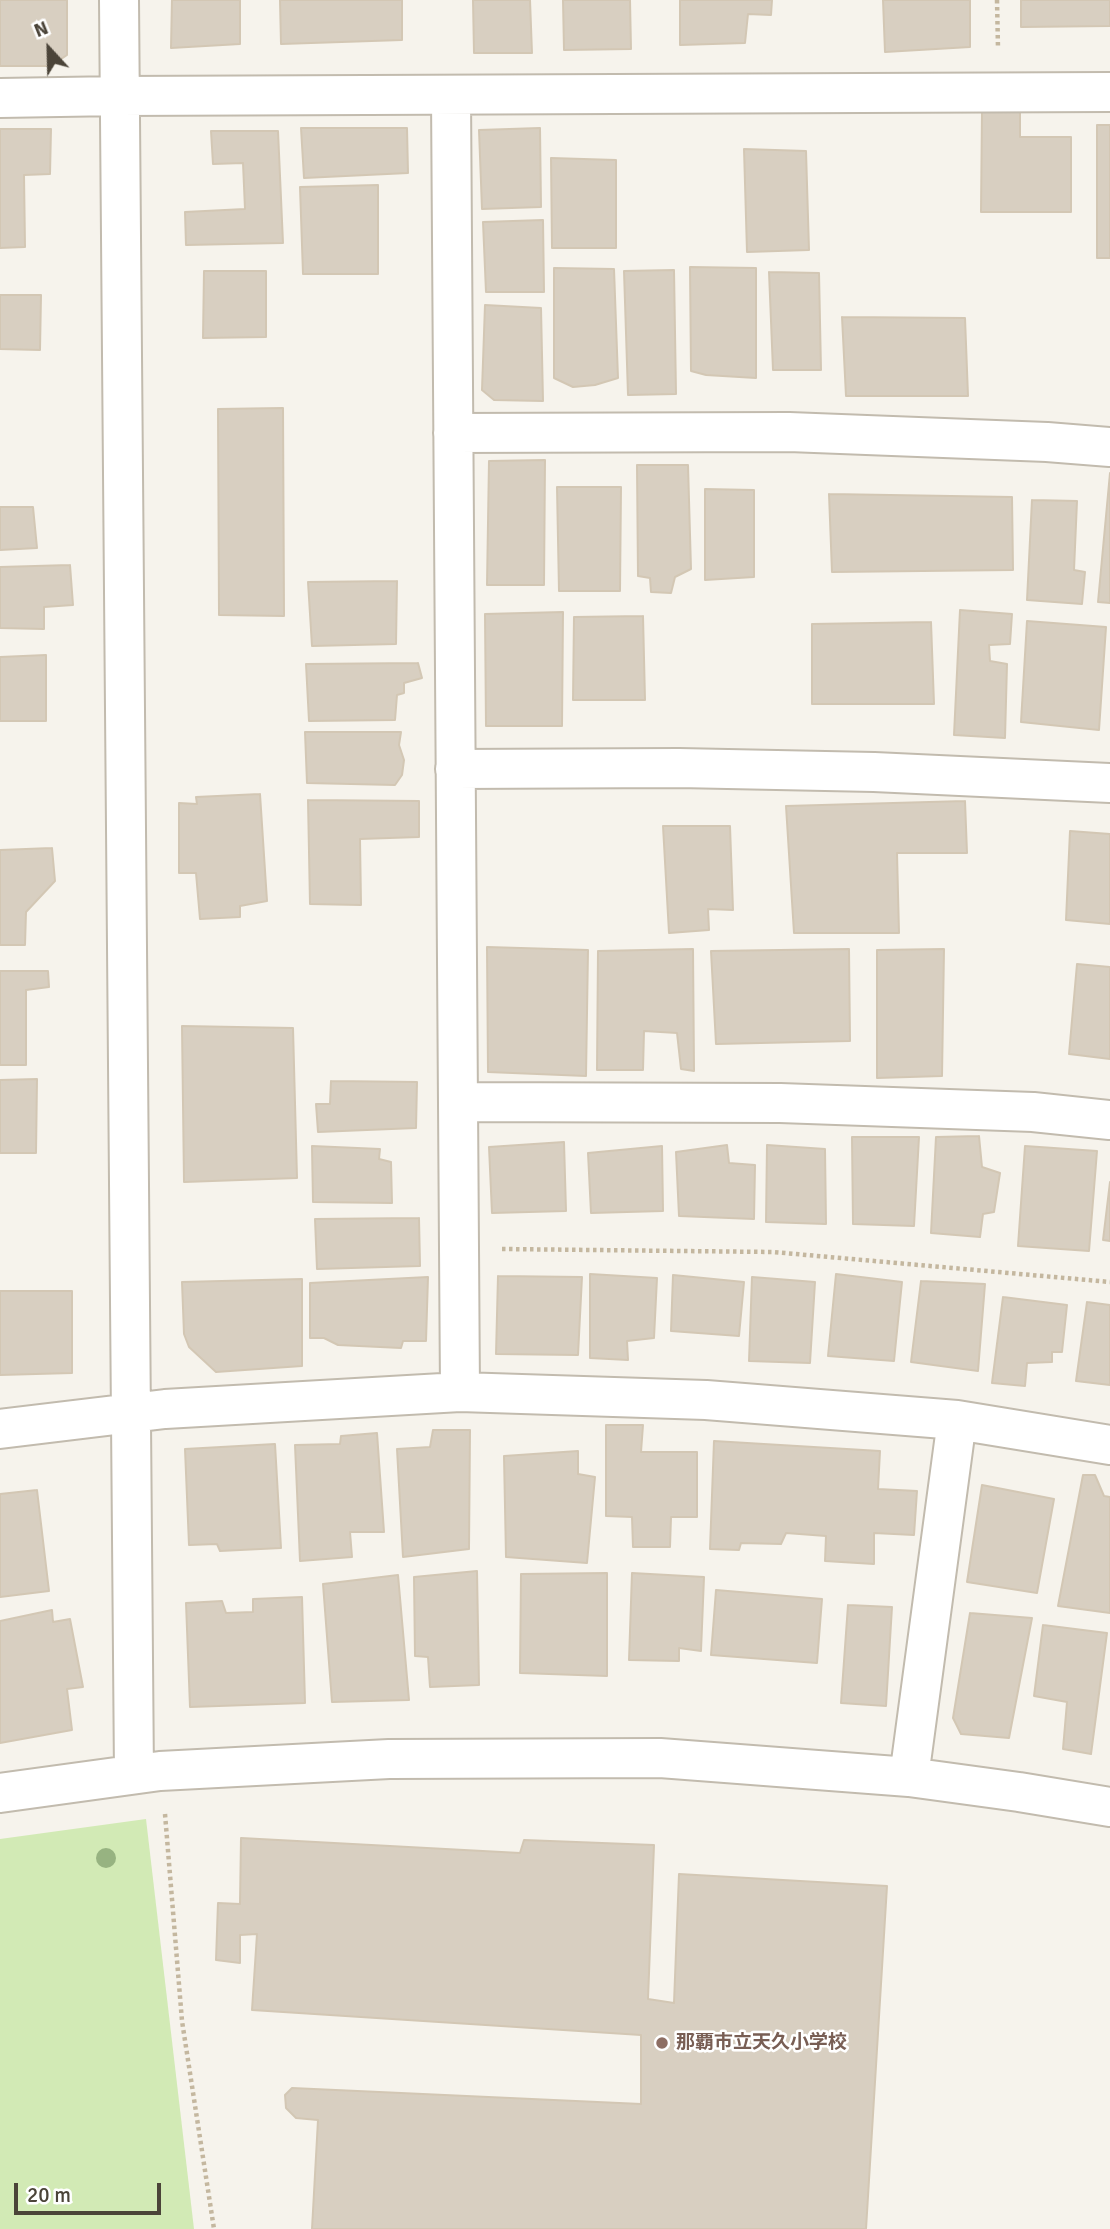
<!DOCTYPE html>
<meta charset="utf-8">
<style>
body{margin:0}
#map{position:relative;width:1110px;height:2229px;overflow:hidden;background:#f6f3ec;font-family:Signika,sans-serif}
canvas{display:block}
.north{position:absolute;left:14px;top:14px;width:70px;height:70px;-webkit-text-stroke:5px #fff;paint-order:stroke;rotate:338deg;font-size:19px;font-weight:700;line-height:28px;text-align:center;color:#4b4439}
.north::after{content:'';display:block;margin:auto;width:24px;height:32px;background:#4b4439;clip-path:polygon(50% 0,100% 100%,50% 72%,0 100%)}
.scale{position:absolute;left:14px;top:2183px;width:147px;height:32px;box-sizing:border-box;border:4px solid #4b4439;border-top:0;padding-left:9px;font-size:21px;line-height:24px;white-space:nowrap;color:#4b4439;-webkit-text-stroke:5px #fff;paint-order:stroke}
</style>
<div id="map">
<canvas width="1110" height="2229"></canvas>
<div class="north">N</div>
<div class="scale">20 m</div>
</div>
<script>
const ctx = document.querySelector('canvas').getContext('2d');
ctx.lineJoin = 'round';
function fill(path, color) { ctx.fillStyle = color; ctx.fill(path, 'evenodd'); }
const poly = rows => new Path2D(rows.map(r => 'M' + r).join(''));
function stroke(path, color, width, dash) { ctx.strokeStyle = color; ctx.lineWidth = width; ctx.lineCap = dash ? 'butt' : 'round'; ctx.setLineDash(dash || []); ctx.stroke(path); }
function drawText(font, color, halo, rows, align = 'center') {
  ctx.font = font + ' Signika,"Noto Sans JP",sans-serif'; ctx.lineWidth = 5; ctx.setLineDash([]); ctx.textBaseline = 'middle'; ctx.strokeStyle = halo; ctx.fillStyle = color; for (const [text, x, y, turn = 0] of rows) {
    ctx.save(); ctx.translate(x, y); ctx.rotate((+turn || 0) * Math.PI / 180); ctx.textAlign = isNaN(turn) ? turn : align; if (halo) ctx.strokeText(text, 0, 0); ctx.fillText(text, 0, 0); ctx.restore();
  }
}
fill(poly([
 [146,1819,194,2229,0,2229,0,1839]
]), '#d2eab5');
const building = poly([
 [0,0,67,0,67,55,51,66,0,66,0,0],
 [172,0,240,0,240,44,171,48,172,0],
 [280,0,402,0,402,40,281,44,280,0],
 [473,0,530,0,532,53,474,53,473,0],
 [563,0,630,0,631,49,564,50,563,0],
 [680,0,772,0,771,15,748,14,745,43,680,45,680,0],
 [883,0,970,0,970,47,885,52,883,0],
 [1021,0,1110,0,1110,26,1021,27,1021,0],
 [982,112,1020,112,1020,137,1071,137,1071,212,981,212,982,112],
 [1097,125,1110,125,1110,258,1097,258,1097,125],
 [301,128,407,128,408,173,304,178,301,128],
 [540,128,541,207,482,209,479,130,540,128],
 [0,129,51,129,50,174,24,175,25,247,0,248,0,129],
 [211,131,278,131,283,243,186,245,185,212,245,209,243,163,213,164,211,131],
 [744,149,806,151,809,250,747,252,744,149],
 [551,158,616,160,616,248,552,248,551,158],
 [378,185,378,274,303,274,300,187,378,185],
 [543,220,544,292,486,292,483,222,543,220],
 [690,267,756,268,756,378,706,375,691,371,690,267],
 [554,268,614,269,618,378,595,385,573,387,554,378,554,268],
 [674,270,676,394,628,395,624,271,674,270],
 [204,271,266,271,266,337,203,338,204,271],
 [769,272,819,273,821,370,773,370,769,272],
 [0,295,41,295,40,350,0,349,0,295],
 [485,305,541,308,543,401,494,400,482,390,485,305],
 [842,317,965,318,968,396,846,396,842,317],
 [283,408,284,616,219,615,218,409,283,408],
 [545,460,544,585,487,585,489,461,545,460],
 [637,465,688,465,691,569,675,577,671,593,651,592,650,578,638,576,637,465],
 [1110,473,1110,603,1098,602,1110,473],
 [557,487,621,487,620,591,559,591,557,487],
 [705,489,754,490,754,577,705,580,705,489],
 [829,494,1012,497,1013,570,832,572,829,494],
 [1032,500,1077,501,1074,570,1085,572,1082,604,1027,600,1032,500],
 [0,507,33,507,37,548,0,550,0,507],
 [70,565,73,605,44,607,44,629,0,628,0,567,70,565],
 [397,581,396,644,312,646,308,582,397,581],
 [960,610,1012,614,1010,644,989,645,990,661,1007,664,1005,738,954,735,960,610],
 [563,612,562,726,486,726,485,614,563,612],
 [643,616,645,700,573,700,574,617,643,616],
 [1027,621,1106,627,1099,730,1021,722,1027,621],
 [931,622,934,704,812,704,812,624,931,622],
 [46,655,46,721,0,721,0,657,46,655],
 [418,663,422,678,404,683,404,693,397,695,395,720,309,721,306,664,418,663],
 [305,732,401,732,399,745,404,760,402,775,395,785,307,783,305,732],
 [260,794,267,901,240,906,240,917,200,919,196,873,179,873,179,803,197,804,196,797,260,794],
 [308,800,419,801,419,837,360,839,361,905,310,904,308,800],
 [965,801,967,853,897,853,899,933,794,933,786,806,965,801],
 [663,826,730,826,733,910,708,909,709,930,669,933,663,826],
 [1070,831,1110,834,1110,924,1066,920,1070,831],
 [52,848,55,881,26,912,25,945,0,945,0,850,52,848],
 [487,947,588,950,586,1076,488,1072,487,947],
 [693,949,694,1071,681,1069,677,1033,644,1031,643,1070,597,1070,598,951,693,949],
 [849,949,850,1041,716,1044,711,951,849,949],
 [944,949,942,1076,877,1078,877,950,944,949],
 [1077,964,1110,967,1110,1059,1069,1054,1077,964],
 [0,971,48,971,49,987,26,990,26,1065,0,1065,0,971],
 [182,1026,293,1028,297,1178,184,1182,182,1026],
 [37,1079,36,1153,0,1153,0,1080,37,1079],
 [331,1081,417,1082,416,1128,318,1132,316,1104,330,1104,331,1081],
 [979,1136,982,1167,1000,1173,994,1212,983,1214,980,1237,931,1233,936,1137,979,1136],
 [852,1137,919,1137,914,1226,853,1224,852,1137],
 [564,1142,566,1211,492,1213,489,1147,564,1142],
 [727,1145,729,1163,755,1165,754,1219,679,1216,676,1152,727,1145],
 [767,1145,825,1149,826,1224,766,1222,767,1145],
 [312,1146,380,1149,379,1159,391,1162,392,1203,313,1202,312,1146],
 [662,1146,663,1211,591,1213,588,1153,662,1146],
 [1025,1146,1097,1151,1089,1251,1018,1246,1025,1146],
 [1110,1182,1110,1241,1103,1240,1110,1182],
 [419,1218,420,1266,317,1269,315,1219,419,1218],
 [590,1274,657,1278,654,1338,627,1341,628,1360,590,1358,590,1274],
 [836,1274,902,1282,894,1361,828,1356,836,1274],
 [673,1275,744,1282,739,1336,671,1331,673,1275],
 [498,1276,582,1277,578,1355,496,1354,498,1276],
 [428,1277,426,1341,403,1341,401,1348,338,1345,324,1338,310,1338,310,1283,428,1277],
 [752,1277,815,1282,810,1363,749,1361,752,1277],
 [302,1279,302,1366,216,1372,189,1347,184,1334,182,1282,302,1279],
 [921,1281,985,1284,978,1371,911,1362,921,1281],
 [0,1291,72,1291,72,1373,0,1375,0,1291],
 [1003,1297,1067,1305,1062,1352,1052,1352,1052,1362,1027,1363,1025,1386,992,1383,1003,1297],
 [1087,1302,1110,1305,1110,1385,1076,1381,1087,1302],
 [606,1425,643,1425,641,1452,697,1452,697,1517,671,1517,670,1547,633,1547,632,1517,606,1516,606,1425],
 [433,1430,470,1430,469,1549,403,1557,397,1449,430,1447,433,1430],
 [377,1433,384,1532,350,1532,352,1557,300,1561,295,1445,340,1444,341,1436,377,1433],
 [714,1441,880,1451,878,1489,917,1491,914,1535,874,1533,874,1564,825,1561,826,1536,786,1533,781,1544,741,1543,739,1550,710,1549,714,1441],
 [275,1444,281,1548,220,1551,217,1544,189,1545,185,1449,275,1444],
 [578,1451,578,1474,595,1477,587,1563,506,1557,504,1456,578,1451],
 [1083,1475,1095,1475,1104,1496,1110,1497,1110,1613,1058,1606,1083,1475],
 [982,1485,1054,1499,1037,1593,967,1582,982,1485],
 [37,1490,49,1591,0,1597,0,1494,37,1490],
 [477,1571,479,1685,430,1687,428,1657,415,1656,414,1577,477,1571],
 [607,1573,607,1676,520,1673,521,1574,607,1573],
 [632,1573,704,1577,701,1651,679,1648,679,1661,629,1660,632,1573],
 [398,1575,409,1700,332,1702,323,1584,398,1575],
 [716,1590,822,1599,817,1663,711,1655,716,1590],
 [302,1597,305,1703,190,1707,186,1603,222,1601,226,1613,253,1612,253,1599,302,1597],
 [848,1605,892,1607,886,1706,841,1703,848,1605],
 [52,1610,53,1622,70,1619,83,1687,67,1689,72,1730,0,1743,0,1621,52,1610],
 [970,1613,1032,1618,1009,1738,961,1734,953,1718,970,1613],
 [1043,1625,1107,1633,1091,1754,1063,1749,1067,1702,1034,1696,1043,1625],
 [241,1838,520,1853,524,1840,654,1845,648,1999,674,2003,679,1874,887,1886,866,2229,312,2229,318,2120,296,2118,286,2108,285,2095,292,2088,641,2104,641,2035,252,2010,257,1934,240,1935,240,1963,216,1960,218,1903,240,1904,241,1838]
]);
fill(building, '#d8cfc1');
stroke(building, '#d3c7b4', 2);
const minor = poly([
 [119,0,134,1774],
 [451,96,460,1392],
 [0,98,119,96,1110,92],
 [453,433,789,432,1047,442,1110,447],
 [455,769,679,768,874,772,1110,783],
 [458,1102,780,1103,1033,1112,1110,1120],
 [0,1429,165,1409,460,1392,706,1400,957,1420,1110,1445],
 [909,1777,957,1420],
 [0,1793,160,1771,389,1759,660,1758,909,1777,1019,1792,1110,1807]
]);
stroke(minor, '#c2bbae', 42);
stroke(poly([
 [997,0,998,48],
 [502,1249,773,1252,1110,1282],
 [165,1814,182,2021,214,2229]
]), '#c4b79f', 4.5, [3.5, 3.5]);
stroke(minor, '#fff', 38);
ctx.fillStyle = '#97b381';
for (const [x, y] of [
 [106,1858]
]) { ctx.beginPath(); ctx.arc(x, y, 10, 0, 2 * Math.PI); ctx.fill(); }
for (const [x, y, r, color] of [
 [662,2043,7,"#8d6e63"]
]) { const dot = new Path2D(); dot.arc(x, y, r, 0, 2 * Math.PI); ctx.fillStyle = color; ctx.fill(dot); stroke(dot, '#fff', 2.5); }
drawText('bold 19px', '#785e54', '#fff', [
 ["那覇市立天久小学校",676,2043]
], 'left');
</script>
